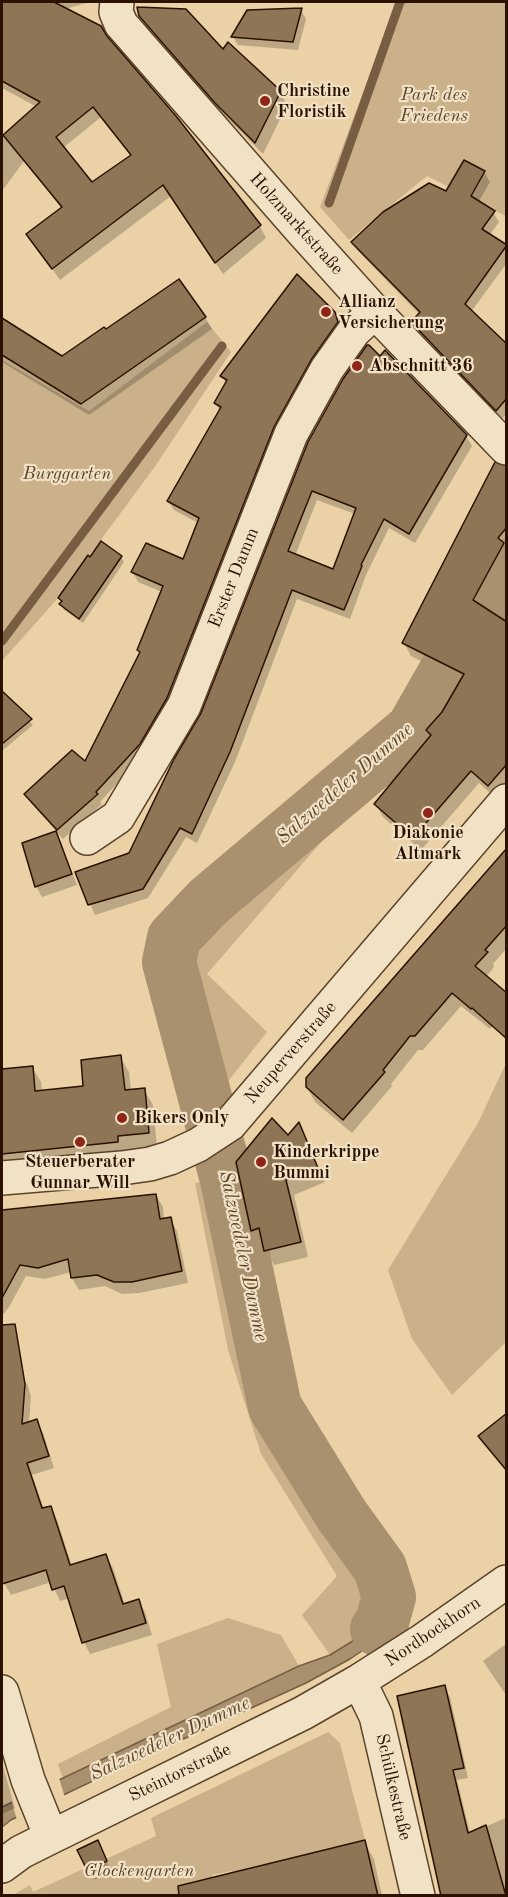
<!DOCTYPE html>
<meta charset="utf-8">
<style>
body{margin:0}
#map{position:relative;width:508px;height:1897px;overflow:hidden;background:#ead1a6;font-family:"Old Standard TT",serif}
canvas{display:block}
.frame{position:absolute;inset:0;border:3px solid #2b1200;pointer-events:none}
</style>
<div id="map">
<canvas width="508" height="1897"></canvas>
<div class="frame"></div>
</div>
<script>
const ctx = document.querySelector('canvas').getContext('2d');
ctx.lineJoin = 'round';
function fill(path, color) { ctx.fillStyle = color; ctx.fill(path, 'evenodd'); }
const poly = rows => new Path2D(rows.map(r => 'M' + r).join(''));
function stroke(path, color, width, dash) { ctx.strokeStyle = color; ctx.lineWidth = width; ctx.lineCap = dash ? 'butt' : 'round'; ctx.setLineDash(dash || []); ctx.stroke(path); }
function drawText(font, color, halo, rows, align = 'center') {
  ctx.font = font + ' "Old Standard TT",serif'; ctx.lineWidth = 4.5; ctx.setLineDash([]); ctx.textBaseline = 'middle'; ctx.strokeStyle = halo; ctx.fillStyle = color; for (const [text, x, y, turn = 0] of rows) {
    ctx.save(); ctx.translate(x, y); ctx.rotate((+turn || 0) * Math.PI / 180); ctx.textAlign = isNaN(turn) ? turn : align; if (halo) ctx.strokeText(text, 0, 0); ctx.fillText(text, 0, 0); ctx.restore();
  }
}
fill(poly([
 [397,2,506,2,506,216,427,176,349,240,320,207],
 [207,322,231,352,156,465,58,598,2,661,2,360,89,411],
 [337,778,362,795,207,974,267,1032,229,1080,200,1107,154,969,164,928,242,858,325,793],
 [506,1063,506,1342,452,1395,412,1339,388,1270,478,1123],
 [236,1177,270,1319,287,1409,372,1565,381,1601,369,1631,330,1655,302,1615,337,1576,261,1454,228,1350,195,1183],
 [228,1618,281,1635,299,1666,63,1779,58,1764,171,1707,157,1644],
 [328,1732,340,1743,365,1840,232,1873,232,1871,212,1875,212,1877,197,1881,198,1895,11,1896,30,1885,33,1892,83,1869,84,1872,106,1861,106,1859,156,1836,151,1818]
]), '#cab18a');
const water = poly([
 [378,1550,399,1580,396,1616,381,1638,350,1659,306,1683,122,1767,11,1820,2,1827,2,1807,299,1666,330,1655,369,1631,381,1601,372,1565,378,1550]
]);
fill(water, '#a9906e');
stroke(water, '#775e42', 1.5);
fill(poly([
 [59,1778,65,1798,17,1820,11,1799]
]), '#ead1a6');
fill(poly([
 [2,2,90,2,65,9,107,39,175,117,260,226,266,238,223,274,171,196,60,280,35,245,62,209,24,161,2,191,2,138,37,107,2,88],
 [101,117,131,156,92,184,63,148],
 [301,10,306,19,298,50,238,45,233,37],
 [140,16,224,52,280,92,287,105,263,154,224,115,148,29],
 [484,172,490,182,478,203,493,212,499,222,489,236,506,247,506,264,471,312,506,374,506,414,502,419,418,332,413,323,420,315,358,251,353,242],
 [334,313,340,323,172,708,144,754,100,802,102,804,63,839,31,803,26,794,85,763,141,653,162,592,138,582,133,572,184,561,198,523,174,510,168,501,220,411,215,403,226,384,222,376],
 [205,317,212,329,89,415,2,362,2,319,62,358],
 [466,436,472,446,415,543,389,528,366,575,350,619,297,599,235,762,197,843,186,837,148,898,95,915,77,873,130,854,203,714,309,443],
 [317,500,355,514,334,570,295,556],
 [506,475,506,549,501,556,506,556,506,785,496,798,479,783,421,850,383,817,376,804,431,736,428,730,443,712,461,681,411,656,404,643],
 [121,557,124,562,83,623,64,610,61,605],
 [2,693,33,725,2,751],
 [55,833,61,844,77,885,42,897,36,886],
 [506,849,506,949,493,964,494,967,486,977,506,1010,490,1029,461,1006,423,1050,418,1050,391,1084,392,1086,352,1133,315,1102,307,1087],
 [120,1057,129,1072,131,1091,144,1090,153,1105,157,1148,126,1151,126,1157,2,1170,2,1071,32,1067,41,1082,42,1092,85,1087],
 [299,1125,325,1182,294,1195,308,1257,274,1265,264,1244,261,1245,253,1230,288,1137],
 [156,1195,163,1207,164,1220,170,1219,177,1231,188,1283,139,1293,122,1294,105,1286,79,1290,72,1278,71,1272,45,1279,26,1276,9,1307,2,1316,2,1211],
 [2,1342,28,1386,31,1397,29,1423,36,1421,43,1433,54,1468,32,1475,44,1509,50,1508,57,1520,72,1566,106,1556,113,1568,125,1605,138,1601,145,1612,152,1635,90,1654,84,1642,70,1598,60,1601,51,1582,11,1595,4,1583,2,1574],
 [506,1644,506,1695,483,1661],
 [444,1687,450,1697,468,1778,457,1780,470,1833,506,1818,506,1896,443,1896],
 [2,1763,15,1808,2,1814],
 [97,1842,112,1872,94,1880,79,1851],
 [364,1842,374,1859,382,1896,214,1896,210,1877,231,1872,233,1875]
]), '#0003');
stroke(poly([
 [329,203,400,2],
 [2,641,222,346]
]), '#775e42', 9);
stroke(poly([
 [377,1629,382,1622,389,1597,380,1568,341,1514,275,1407,227,1180,169,962,174,938,208,902,413,729,506,566]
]), '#a9906e', 54);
const building = poly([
 [2,2,54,2,101,26,107,36,176,116,261,225,215,263,163,185,52,269,26,234,62,207,3,135,40,102,2,81,2,2],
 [93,107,131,155,92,182,56,137,93,107],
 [137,7,186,9,223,49,228,42,281,91,255,143,215,103,139,16,137,7],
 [302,8,293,42,231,37,247,10,302,8],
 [464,160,485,171,471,196,495,211,482,229,507,245,465,304,507,344,507,398,496,411,411,322,420,312,351,242,383,212,429,183,446,191,464,160],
 [297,274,335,312,338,322,311,360,274,427,167,698,140,744,96,792,98,794,57,830,24,794,72,750,85,761,140,652,137,650,163,586,131,572,146,543,183,559,199,518,167,501,221,407,214,403,227,380,220,376,297,274],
 [179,279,206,317,81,404,2,355,2,318,62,356,104,327,106,329,179,279],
 [367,345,369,345,380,356,385,350,467,435,409,534,384,519,361,565,362,566,344,610,292,590,230,752,192,834,180,828,143,889,88,905,75,872,129,853,174,759,201,713,308,442,343,379,367,345],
 [312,491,356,508,333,569,288,551,312,491],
 [495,462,507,466,507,527,498,538,504,543,473,600,507,622,507,764,488,786,471,771,413,838,374,804,431,735,426,730,442,712,464,674,402,643,495,462],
 [101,541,122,556,79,619,59,604,62,601,58,598,88,555,90,557,101,541],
 [2,691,32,719,2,744,2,691],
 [56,831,72,874,35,887,22,843,56,831],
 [507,848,507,925,485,950,488,952,475,966,507,993,507,1039,472,1008,471,1009,452,993,415,1036,410,1036,383,1070,385,1072,343,1120,306,1087,306,1078,507,848],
 [121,1055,125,1090,145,1088,149,1133,118,1136,118,1142,2,1154,2,1069,33,1066,35,1091,83,1086,81,1060,121,1055],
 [272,1118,288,1135,299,1122,318,1168,286,1180,301,1242,264,1251,259,1228,251,1231,236,1162,272,1118],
 [156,1194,160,1219,171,1217,182,1271,132,1282,114,1282,97,1275,71,1278,68,1259,38,1268,20,1265,2,1298,2,1210,156,1194],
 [15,1324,25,1384,22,1424,37,1419,49,1456,27,1463,42,1508,51,1506,70,1565,106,1554,123,1604,139,1599,146,1623,82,1643,64,1586,52,1590,46,1570,2,1584,2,1325,15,1324],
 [507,1413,507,1471,478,1436,507,1413],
 [445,1685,464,1768,453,1770,468,1833,486,1825,506,1896,441,1896,397,1696,445,1685],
 [98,1840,107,1861,87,1870,77,1850,98,1840],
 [365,1840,378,1896,179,1896,178,1886,365,1840]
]);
fill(building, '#8e7556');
stroke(building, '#2b1200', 1.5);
const minor = poly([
 [87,838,118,817,184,706,291,434,327,369,354,331,375,312],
 [2,1178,122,1168,150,1164,170,1158,198,1145,230,1124,506,801],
 [359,1681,376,1716,418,1896],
 [2,1692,28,1780,51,1837],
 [2,1866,21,1852,51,1837,303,1713,359,1681,422,1641,506,1582]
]);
const tertiary = poly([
 [117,2,116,12,121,24,301,230,375,312,506,448]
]);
stroke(minor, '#5b422a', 36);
stroke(tertiary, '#5b422a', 36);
stroke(minor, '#f1e1c5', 33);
stroke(tertiary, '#f1e1c5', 33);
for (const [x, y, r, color] of [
 [265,101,6,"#8f2418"],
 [326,312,6,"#8f2418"],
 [357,366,6,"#8f2418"],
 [428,813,6,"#8f2418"],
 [122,1118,6,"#8f2418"],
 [80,1142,6,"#8f2418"],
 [261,1162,6,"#8f2418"]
]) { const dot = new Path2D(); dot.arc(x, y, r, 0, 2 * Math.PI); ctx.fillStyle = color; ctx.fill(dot); stroke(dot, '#f1e1c5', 2); }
drawText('bold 18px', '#2b1200', '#f1e1c5', [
 ["Christine",277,91],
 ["Floristik",277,112],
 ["Allianz",338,302],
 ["Versicherung",338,323],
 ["Abschnitt 36",369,366],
 ["Diakonie",428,833,"center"],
 ["Altmark",428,854,"center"],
 ["Bikers Only",134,1118],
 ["Kinderkrippe",273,1152],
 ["Bummi",273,1173],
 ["Steuerberater",80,1162,"center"],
 ["Gunnar Will",80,1183,"center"]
], 'left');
drawText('italic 18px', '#5b4229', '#f1e1c5', [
 ["Park des",434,95],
 ["Friedens",434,116],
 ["Burggarten",67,474],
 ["Glockengarten",139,1871]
]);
drawText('18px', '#2b1200', '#f1e1c5', [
 ["Holzmarktstraße",296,224,48],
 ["Erster Damm",234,578,-68],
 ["Neuperverstraße",291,1053,-49],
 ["Nordbockhorn",433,1632,-34],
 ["Steintorstraße",180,1773,-26],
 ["Schülkestraße",393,1787,77]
]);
drawText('italic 20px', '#5d442c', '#f1e1c5', [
 ["Salzwedeler Dumme",345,784,-41],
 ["Salzwedeler Dumme",243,1256,78],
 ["Salzwedeler Dumme",170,1739,-25]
]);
</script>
